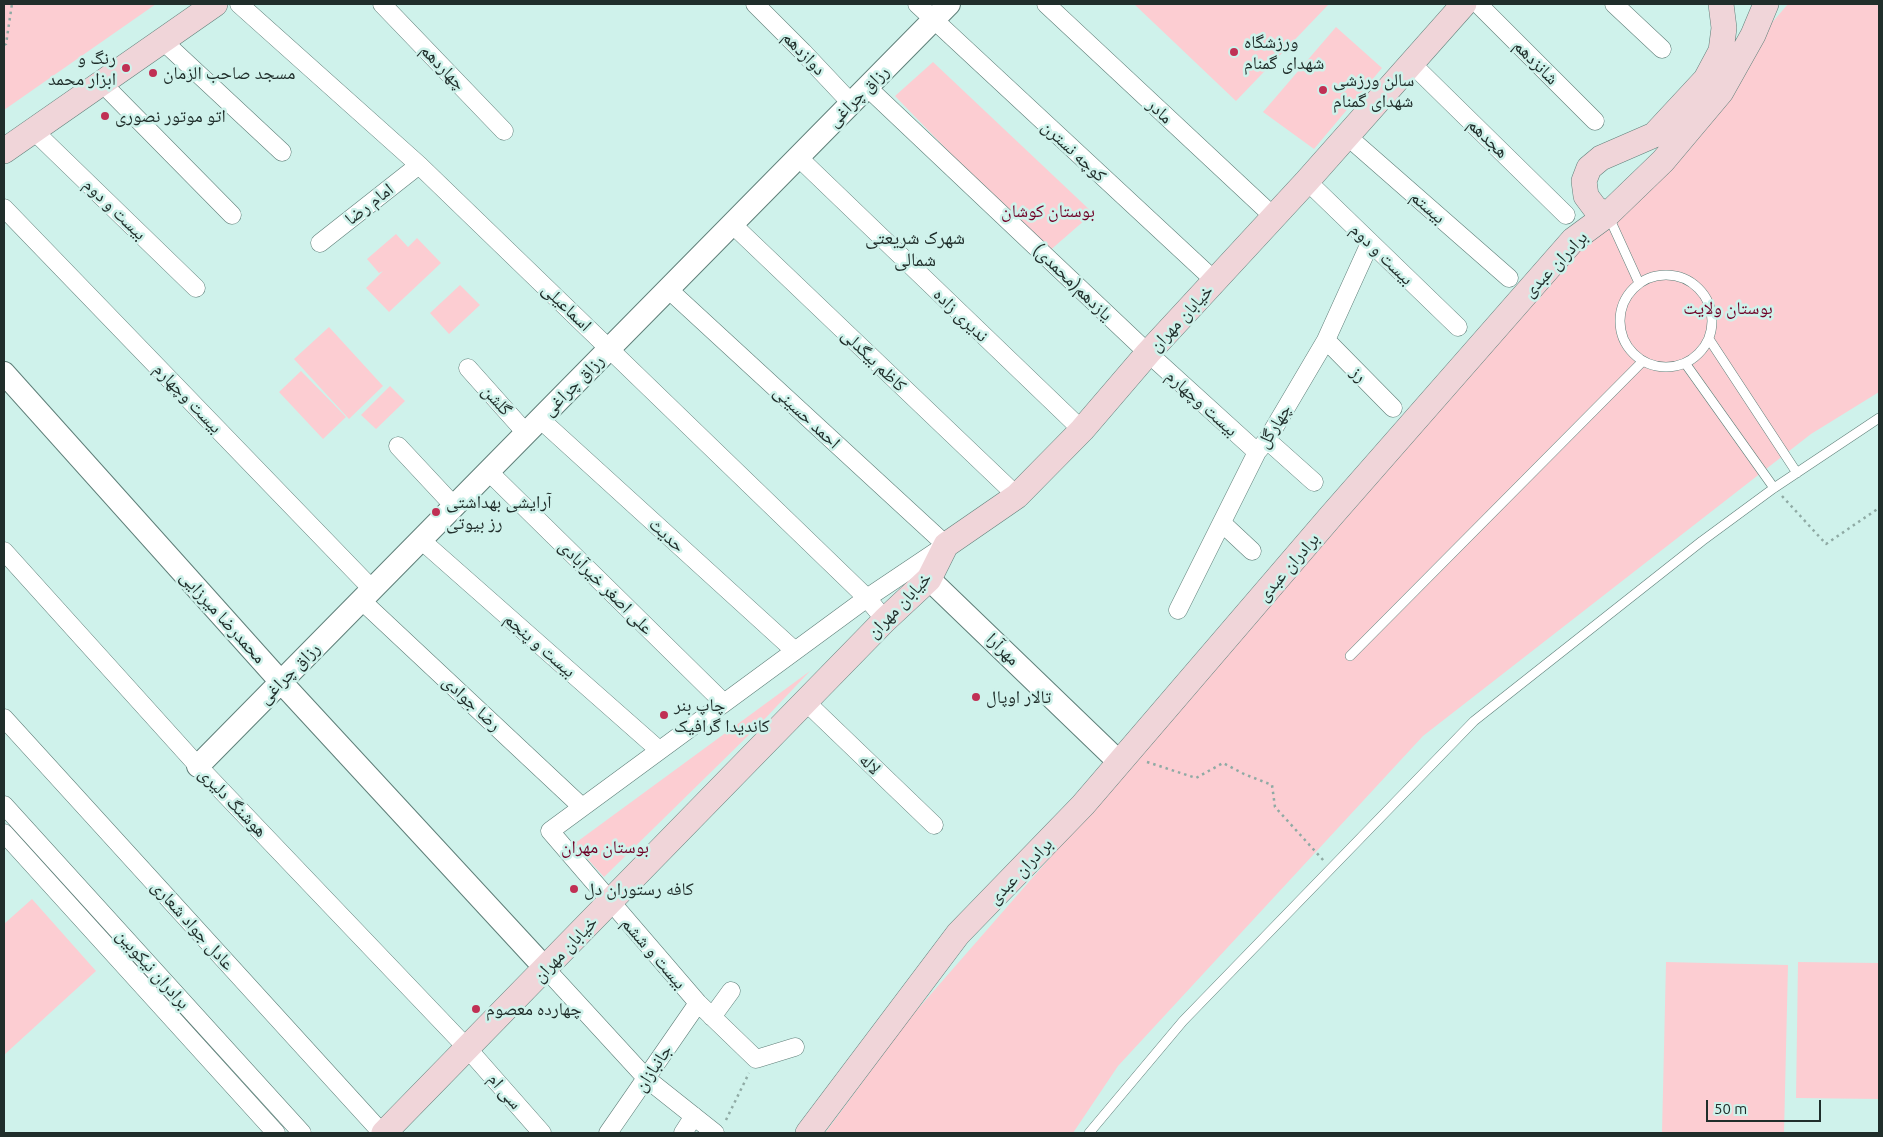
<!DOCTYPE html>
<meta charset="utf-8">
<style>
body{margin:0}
#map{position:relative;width:1883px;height:1137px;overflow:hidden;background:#cff2eb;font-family:Ubuntu,sans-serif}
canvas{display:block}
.frame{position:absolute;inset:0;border:5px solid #202e2b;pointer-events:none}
.scale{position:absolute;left:1706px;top:1100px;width:115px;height:22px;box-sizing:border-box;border:2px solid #202e2b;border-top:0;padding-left:6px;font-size:15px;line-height:18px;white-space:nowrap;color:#202e2b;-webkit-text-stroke:4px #cff2eb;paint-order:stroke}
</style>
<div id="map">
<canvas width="1883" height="1137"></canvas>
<div class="frame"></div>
<div class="scale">50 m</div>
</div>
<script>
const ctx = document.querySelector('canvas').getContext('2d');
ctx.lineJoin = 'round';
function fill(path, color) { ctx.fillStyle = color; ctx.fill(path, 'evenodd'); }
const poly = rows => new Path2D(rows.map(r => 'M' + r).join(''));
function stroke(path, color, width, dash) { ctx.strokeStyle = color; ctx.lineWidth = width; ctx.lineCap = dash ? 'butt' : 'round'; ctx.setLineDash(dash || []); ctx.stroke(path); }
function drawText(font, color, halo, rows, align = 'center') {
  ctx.font = font + ' Ubuntu,"Noto Naskh Arabic",sans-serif'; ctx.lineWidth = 5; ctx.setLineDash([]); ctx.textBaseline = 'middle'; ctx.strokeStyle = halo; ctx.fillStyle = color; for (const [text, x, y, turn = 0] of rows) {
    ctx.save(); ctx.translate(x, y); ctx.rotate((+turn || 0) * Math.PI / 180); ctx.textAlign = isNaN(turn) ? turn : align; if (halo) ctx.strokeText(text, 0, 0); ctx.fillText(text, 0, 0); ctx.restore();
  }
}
fill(poly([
 [4,4,156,4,4,110],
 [1134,4,1329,4,1236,101],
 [1788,4,1879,4,1879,392,1811,434,1423,736,1118,1066,1073,1133,825,1133,910,1018,1310,560],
 [1336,27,1382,68,1314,149,1263,112],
 [933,62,1093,213,1047,253,895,96],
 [396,234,408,247,417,238,441,263,389,312,366,288,383,271,379,273,367,259],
 [460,285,480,305,449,334,430,313],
 [329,327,383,386,349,419,294,359],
 [301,371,346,417,323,439,279,392],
 [390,386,405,401,376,429,361,415],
 [810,671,759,725,604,877,574,844],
 [32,899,96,971,4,1055,4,924],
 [1666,962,1788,965,1784,1133,1662,1133],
 [1798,962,1879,963,1879,1099,1796,1098]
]), '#fccdd2');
const service = poly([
 [1608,215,1639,283],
 '1620 321a46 46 0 1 1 92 0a46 46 0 1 1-92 0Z',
 [1709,339,1797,473],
 [1685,363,1774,488],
 [1350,656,1643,361],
 [1089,1133,1183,1021,1474,721,1702,541,1774,488,1879,418]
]);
const minor = poly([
 [239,4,419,165,867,598,885,620],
 [382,4,504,131],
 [755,4,803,52,851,103],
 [917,4,1215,281],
 [1046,4,1274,217],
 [1478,4,1595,121],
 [1614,4,1662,49],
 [163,41,282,152],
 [1410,62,1566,215],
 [102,83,232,215],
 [867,87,1148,353,1257,452],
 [34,131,196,288],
 [1347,136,1509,278],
 [798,157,1082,430],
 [1307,181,1458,327],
 [4,208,372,589],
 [732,224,1017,496],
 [320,243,419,165],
 [668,289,946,545,867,598,550,831,698,1003,756,1059,795,1047],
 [1326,340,1393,408],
 [468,368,526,433],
 [540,419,795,651],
 [1267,440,1314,482],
 [398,446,454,506],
 [488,471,724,703],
 [1222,523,1252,551],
 [421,540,659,750],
 [4,551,198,766,468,1049,542,1133],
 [361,600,582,807],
 [1178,610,1257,452,1267,440,1326,340,1370,243],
 [806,702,934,825],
 [4,718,382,1133],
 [4,805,302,1133],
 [4,833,276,1133],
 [546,969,647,1079,715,1133],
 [712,1017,731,991],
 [608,1133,698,1003],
 [683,1133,694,1116]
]);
const tertiary = poly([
 [4,373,281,682,546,969],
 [929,579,1119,762],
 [198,766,949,4]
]);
const secondary = poly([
 [4,151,215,4],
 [1607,215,1595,208,1586,196,1584,181,1589,168,1601,158,1654,135,1706,79,1721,51,1724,28,1721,4],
 [384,1133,885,620,929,579,946,545,1017,496,1082,430,1148,353,1307,181,1464,4],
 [808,1133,958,934,1083,805,1331,516,1573,240,1607,215,1663,161,1721,92,1753,35,1766,4]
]);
stroke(service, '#5f7f79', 10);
stroke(minor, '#5f7f79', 19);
stroke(tertiary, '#5f7f79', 24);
stroke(secondary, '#5f7f79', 26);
stroke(poly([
 [4,45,6,44,12,4],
 [1782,496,1826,544,1879,508],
 [1147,762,1196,778,1223,763,1244,774,1272,785,1275,807,1324,861],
 [726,1120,749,1073]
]), '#8faaa4', 2.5, [2.5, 4]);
stroke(service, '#fff', 9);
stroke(minor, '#fff', 18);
stroke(tertiary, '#fff', 22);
stroke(secondary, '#f0d5d9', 25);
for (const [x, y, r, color] of [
 [1234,52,5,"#c03054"],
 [126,68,5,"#c03054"],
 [153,73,5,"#c03054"],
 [1323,90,5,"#c03054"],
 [105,116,5,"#c03054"],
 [436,512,5,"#c03054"],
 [976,697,5,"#c03054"],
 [664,715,5,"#c03054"],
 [574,889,5,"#c03054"],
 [476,1009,5,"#c03054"]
]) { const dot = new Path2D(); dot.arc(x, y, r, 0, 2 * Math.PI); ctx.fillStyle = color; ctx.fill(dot); stroke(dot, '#cff2eb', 2); }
drawText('18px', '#202e2b', '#cff2eb', [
 ["ورزشگاه",1244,42],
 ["شهدای گمنام",1244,63],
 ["رنگ و",116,58,"right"],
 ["ابزار محمد",116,79,"right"],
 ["مسجد صاحب الزمان",163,73],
 ["سالن ورزشی",1333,80],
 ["شهدای گمنام",1333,101],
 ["اتو موتور نصوری",115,116],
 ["آرایشی بهداشتی",446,502],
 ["رز بیوتی",446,523],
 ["تالار اوپال",986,697],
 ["چاپ بنر",674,705],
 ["کاندیدا گرافیک",674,726],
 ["کافه رستوران دل",584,889],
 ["چهارده معصوم",486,1009]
], 'left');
drawText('18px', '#202e2b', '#cff2eb', [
 ["دوازدهم",804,53,46],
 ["شانزدهم",1536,62,45],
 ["چهاردهم",443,67,46],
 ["رزاق چراغی",858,96,-45],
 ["مادر",1160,111,43],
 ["هجدهم",1488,138,44],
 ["کوچه نسترن",1074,151,43],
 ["امام رضا",369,204,-38],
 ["بیستم",1428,207,41],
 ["بیست و دوم",115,209,44],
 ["بیست و دوم",1382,254,44],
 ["برادران عبدی",1555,264,-46],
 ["یازدهم(محمدی)",1073,282,44],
 ["اسماعیلی",567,307,44],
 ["ندیری زاده",961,315,44],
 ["خیابان مهران",1181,318,-47],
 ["کاظم بیگدلی",874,360,44],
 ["رز",1359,374,45],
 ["رزاق چراغی",573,385,-45],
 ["بیست وچهارم",188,398,46],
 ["گلشن",497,400,48],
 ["بیست وچهارم",1202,403,42],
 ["احمد حسینی",807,417,43],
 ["چهارگل",1274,426,-58],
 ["حدیث",667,535,42],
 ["برادران عبدی",1288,567,-49],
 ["علی اصغر خیرآبادی",606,587,45],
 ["خیابان مهران",899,605,-46],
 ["محمدرضا میرزایی",223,617,48],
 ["بیست و پنجم",540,645,41],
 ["مهرآرا",1003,649,44],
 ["رزاق چراغی",289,673,-45],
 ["رضا جوادی",472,703,43],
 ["لاله",870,764,44],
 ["هوشنگ دلیری",233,802,46],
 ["برادران عبدی",1020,871,-46],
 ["عادل جواد شعاری",193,925,48],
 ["خیابان مهران",565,949,-46],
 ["بیست و ششم",654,953,49],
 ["برادران نیکوبین",153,969,48],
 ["جانبازان",653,1068,-56],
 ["سی ام",505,1091,49]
]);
drawText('18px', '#6f0026', '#cff2eb', [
 ["بوستان کوشان",1048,211],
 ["بوستان ولایت",1728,308],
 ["بوستان مهران",605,847]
]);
drawText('19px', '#202e2b', '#cff2eb', [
 ["شهرک شریعتی",915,238],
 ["شمالی",915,260]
]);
</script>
